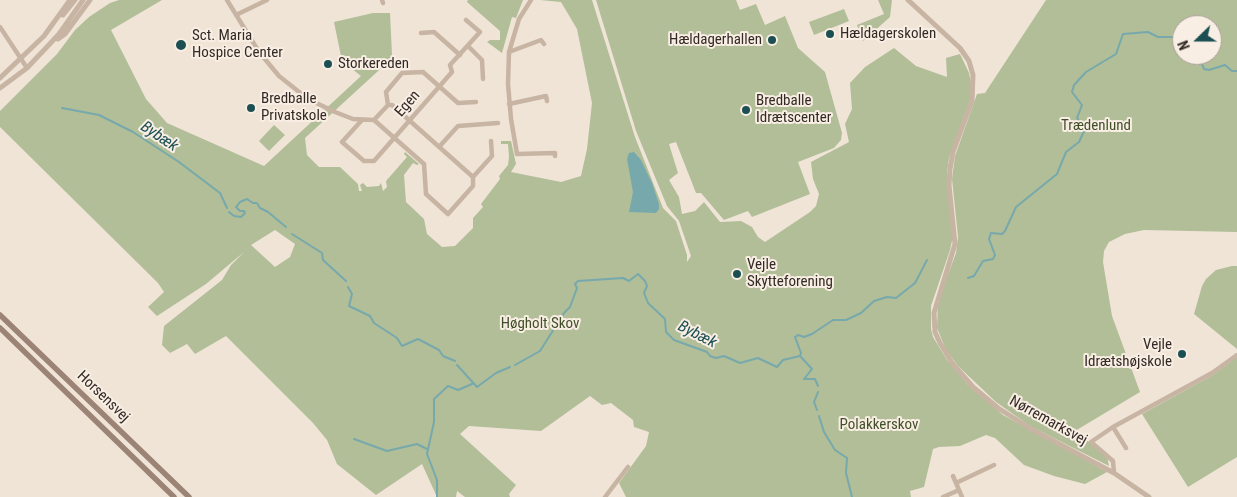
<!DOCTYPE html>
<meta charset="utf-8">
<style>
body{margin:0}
#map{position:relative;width:1237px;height:497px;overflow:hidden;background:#f0e4d7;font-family:"Roboto Condensed",sans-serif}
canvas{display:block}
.north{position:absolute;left:1172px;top:15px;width:50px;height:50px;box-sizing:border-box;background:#f8eee3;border:1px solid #a99f97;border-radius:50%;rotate:248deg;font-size:14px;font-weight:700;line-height:20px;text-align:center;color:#332925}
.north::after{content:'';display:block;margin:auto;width:18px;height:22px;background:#1c4f53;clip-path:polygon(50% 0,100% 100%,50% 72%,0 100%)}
</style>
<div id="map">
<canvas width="1237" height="497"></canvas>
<div class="north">N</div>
</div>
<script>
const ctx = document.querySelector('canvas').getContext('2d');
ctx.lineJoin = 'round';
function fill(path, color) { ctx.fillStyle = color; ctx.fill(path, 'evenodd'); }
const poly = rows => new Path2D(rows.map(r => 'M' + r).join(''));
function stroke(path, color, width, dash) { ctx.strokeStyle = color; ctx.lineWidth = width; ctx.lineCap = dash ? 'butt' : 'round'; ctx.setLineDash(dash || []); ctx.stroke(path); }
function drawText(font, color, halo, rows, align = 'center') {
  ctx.font = font + ' "Roboto Condensed",sans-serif'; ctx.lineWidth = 4; ctx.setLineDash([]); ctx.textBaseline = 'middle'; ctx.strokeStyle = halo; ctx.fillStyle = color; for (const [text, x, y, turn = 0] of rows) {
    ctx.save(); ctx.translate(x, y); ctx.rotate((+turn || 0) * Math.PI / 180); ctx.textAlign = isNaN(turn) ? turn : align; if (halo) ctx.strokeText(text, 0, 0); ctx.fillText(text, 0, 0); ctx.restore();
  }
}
fill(poly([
 [119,0,162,0,111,30,146,99,167,123,264,166,361,76,342,61,334,22,373,13,390,13,392,55,389,61,305,138,307,155,319,167,340,167,358,184,359,191,362,191,360,185,363,183,367,187,379,186,381,183,383,191,387,187,386,181,407,157,404,154,405,152,419,164,417,165,413,163,404,175,406,202,424,219,427,234,442,247,455,246,473,228,473,218,483,207,481,204,500,179,499,176,508,165,509,157,508,144,501,144,501,141,511,141,516,164,511,172,561,182,581,176,587,149,592,103,577,29,561,2,540,0,592,0,635,137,663,208,676,221,687,255,687,262,691,256,679,221,667,206,636,131,596,0,736,0,740,10,756,4,765,25,785,16,798,48,825,72,842,133,841,140,834,148,798,162,810,194,752,217,748,211,724,220,701,193,696,193,676,142,669,144,678,173,669,180,679,197,682,214,695,211,704,202,720,222,741,221,752,227,758,237,765,242,810,212,816,206,819,194,813,179,811,162,849,142,845,124,852,109,850,83,865,67,894,48,916,66,947,77,946,58,960,54,969,73,971,83,970,100,949,158,947,172,953,236,950,250,931,306,931,329,933,337,947,360,968,385,1003,415,1107,472,1085,484,1054,476,1024,465,995,438,986,435,960,446,939,447,933,449,924,487,910,491,911,497,626,497,619,483,646,446,649,432,634,427,633,420,611,403,602,405,590,396,541,431,469,426,460,434,516,485,509,494,510,497,465,497,457,491,456,497,437,497,422,464,376,495,337,464,327,440,313,423,226,336,195,354,187,344,170,353,162,345,164,326,222,280,231,265,244,252,206,284,157,316,148,307,164,292,158,283,0,127,0,111,57,54,75,30,89,17,110,3],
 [275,230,295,244,290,257,275,267,251,245],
 [468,0,523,0,516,18,512,17,502,53,487,42,490,40,500,40,500,31,467,2],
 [878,0,892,0,890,17,863,41,857,25,884,14],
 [1046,0,1237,0,1237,232,1144,230,1125,234,1109,242,1104,251,1103,262,1112,316,1140,392,1075,431,1107,456,1109,466,1030,426,996,402,958,366,946,350,937,328,938,301,956,253,958,237,952,179,955,156,977,94,985,93],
 [1182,25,1212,25,1212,55,1182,55],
 [844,9,849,21,814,35,809,22],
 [274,125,285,135,269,151,259,141],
 [1232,266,1237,266,1237,349,1194,314,1202,286,1206,279,1216,270],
 [1237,357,1237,457,1188,487,1142,414,1213,375]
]), '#b1be98');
fill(poly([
 [634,152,641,160,652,183,659,204,659,209,656,213,629,212,633,192,627,159,629,153]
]), '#77a9ac');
stroke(poly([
 [1198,55,1204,69,1209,70,1225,65,1232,71,1237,71],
 [62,108,99,115,133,132,179,162,220,193,227,208],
 [229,212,234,216,241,217,245,213,244,211,240,211,236,207,240,202,247,199,253,203,257,203,260,208,268,212,286,227],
 [292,234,322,253,323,260,346,281],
 [968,278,974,276,983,261,993,259,995,255,989,239,991,233,1002,234,1005,231,1016,207,1057,174,1066,152,1079,142,1085,129,1077,118,1082,105,1072,92,1074,85,1086,72,1116,54,1123,34,1148,32,1158,37,1182,37],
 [348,287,352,294,349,306,370,316,374,323,397,338,402,346,418,339,439,350,443,356,455,361],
 [800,356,812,369,804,379,815,379,818,386],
 [457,365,477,387,496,373,510,367],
 [515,365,540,351,564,313,570,307,577,288,575,284,578,281,623,278,629,281,638,274,645,281,647,286,644,293,648,303,665,319,666,332,674,340,707,352,710,356,716,358,724,356,740,363,758,358,777,367,783,360,800,356,801,353,795,337,798,335,804,337,812,334,833,320,846,320,861,313,874,301,887,297,896,298,915,283,927,260],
 [817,410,814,402,818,392],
 [819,416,824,432,835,450,847,458,846,473,852,497],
 [354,439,387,451,417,444,427,449],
 [437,497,437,480,427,454,434,422,434,399,448,386,458,390,472,384]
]), '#77a9ac', 2);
stroke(poly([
 [227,0,259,52,279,76,308,99,335,112,353,119,374,120,424,164,426,194,448,214,473,186,473,177],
 [382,0,383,3],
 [531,0,519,19,509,52,508,84,511,119,517,154,555,153,555,156],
 [236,15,267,0],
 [0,27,27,68],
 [421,33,434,32,460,55],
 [468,46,482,60,483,79],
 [509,52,541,40,544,44],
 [509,104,546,96,547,101],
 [388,105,386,92,402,73,423,72,458,103,476,102],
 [362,120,342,142,364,161,374,161,452,72,450,65,480,32,466,20],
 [374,120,388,105,392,105,473,177],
 [439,147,458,126,498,123],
 [473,177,492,156,491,141],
 [1113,427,1126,448],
 [1114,473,1113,461,1091,442,1113,427,1212,373,1237,355],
 [953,476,962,497],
 [956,483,994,465],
 [605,497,628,467],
 [943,497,959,490]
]), '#c7b4a3', 4.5);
stroke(poly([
 [908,0,960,48,969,61,973,75,972,101,953,152,950,169,949,185,955,244,934,313,935,332,940,343,952,363,973,387,998,408,1031,429,1114,473,1149,497],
 [63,15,75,0],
 [58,39,65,34,90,0],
 [0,78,44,36,70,0],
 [0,88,27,68,45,49,59,34,83,0]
]), '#c7b4a3', 5);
stroke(poly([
 [0,315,189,497],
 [0,328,174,497]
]), '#9b8375', 5.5);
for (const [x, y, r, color] of [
 [830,34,5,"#1c4f53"],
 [772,40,5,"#1c4f53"],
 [181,45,6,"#1c4f53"],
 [328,64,5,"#1c4f53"],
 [251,108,5,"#1c4f53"],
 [746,110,5,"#1c4f53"],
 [737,274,5,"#1c4f53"],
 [1182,354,5,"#1c4f53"]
]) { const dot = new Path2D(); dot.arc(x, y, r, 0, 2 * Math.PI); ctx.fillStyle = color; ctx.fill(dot); stroke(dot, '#f8eee3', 2); }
drawText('15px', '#332925', '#f8eee3', [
 ["Hældagerskolen",840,34],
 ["Sct. Maria",192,36],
 ["Hospice Center",192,53],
 ["Hældagerhallen",762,40,"right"],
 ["Storkereden",338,64],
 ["Bredballe",261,99],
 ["Privatskole",261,116],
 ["Bredballe",756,101],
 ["Idrætscenter",756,118],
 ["Vejle",747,265],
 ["Skytteforening",747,282],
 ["Vejle",1172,345,"right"],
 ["Idrætshøjskole",1172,362,"right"]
], 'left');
drawText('15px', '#332925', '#f8eee3', [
 ["Egen",408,104,-49],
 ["Horsensvej",103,397,44],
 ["Nørremarksvej",1048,421,29]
]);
drawText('15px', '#42502a', '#f8eee3', [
 ["Trædenlund",1096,126],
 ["Høgholt Skov",540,324],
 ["Polakkerskov",879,425]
]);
drawText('italic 16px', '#1c4f53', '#f8eee3', [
 ["Bybæk",159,137,34],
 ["Bybæk",697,335,27]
]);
</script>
